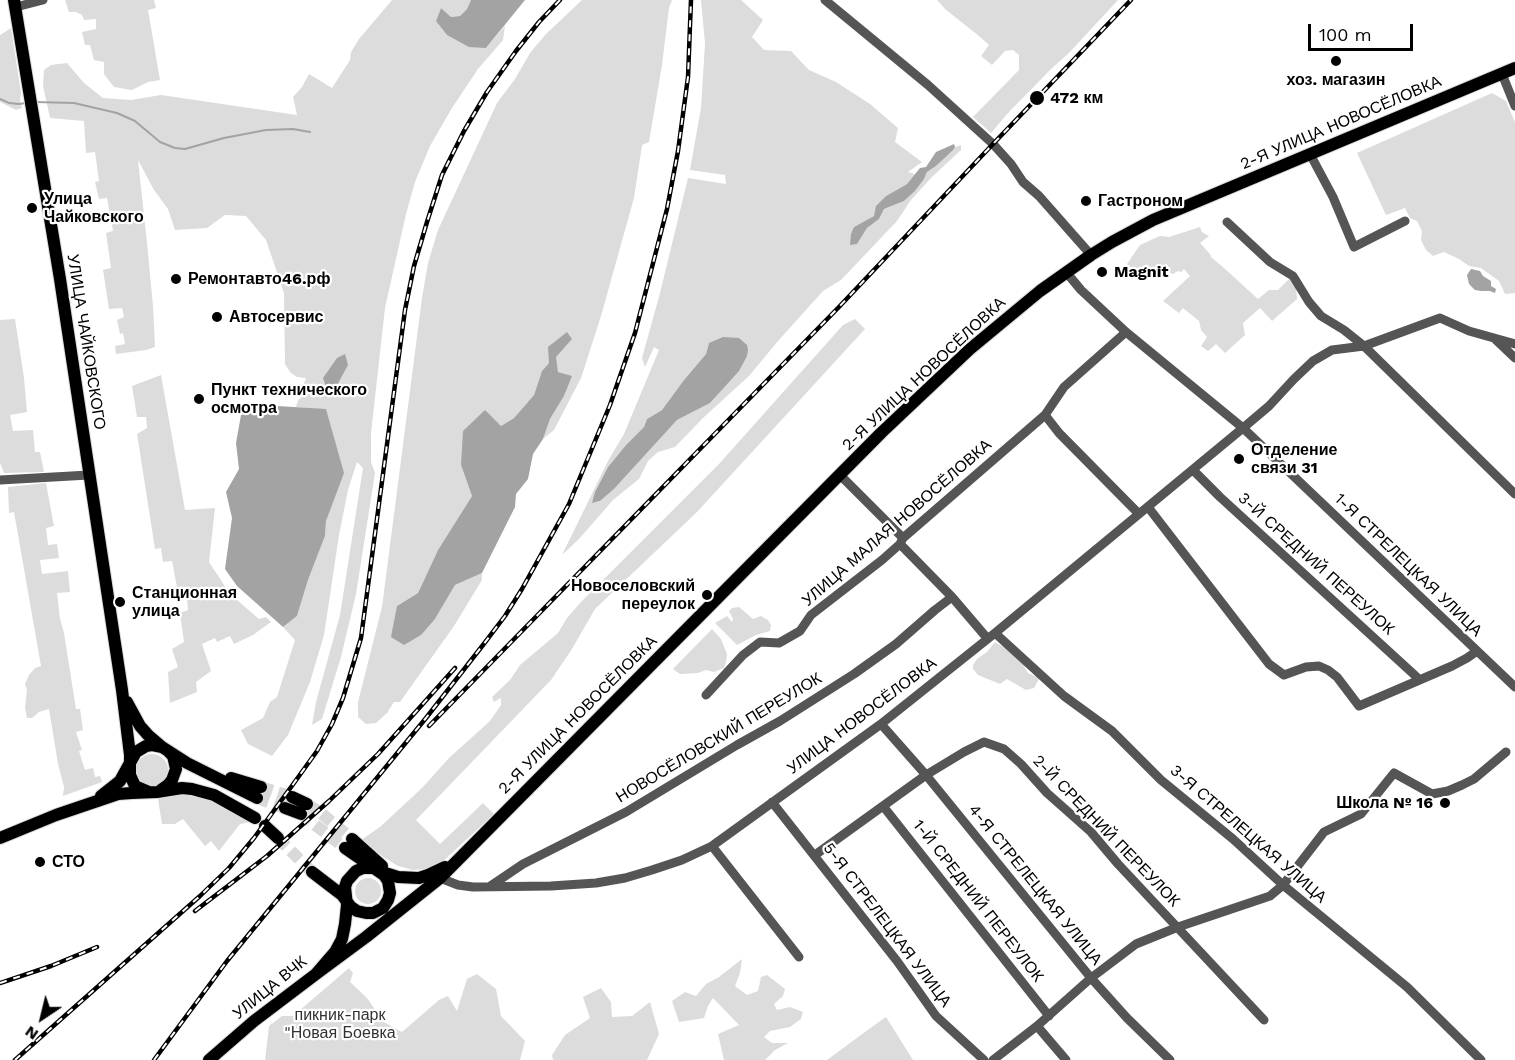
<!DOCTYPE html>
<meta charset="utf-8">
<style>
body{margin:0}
#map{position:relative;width:1515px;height:1060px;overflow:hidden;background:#fff;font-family:"Work Sans",sans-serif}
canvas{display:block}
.north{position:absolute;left:12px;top:988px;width:60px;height:60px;-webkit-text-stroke:4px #fff;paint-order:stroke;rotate:215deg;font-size:16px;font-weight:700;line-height:24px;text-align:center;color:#000}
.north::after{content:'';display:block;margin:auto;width:21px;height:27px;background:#000;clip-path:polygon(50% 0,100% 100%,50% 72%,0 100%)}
.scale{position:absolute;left:1308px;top:24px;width:105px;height:27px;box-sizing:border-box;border:3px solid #000;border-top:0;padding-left:8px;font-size:18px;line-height:21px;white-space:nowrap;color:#000;-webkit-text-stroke:4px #fff;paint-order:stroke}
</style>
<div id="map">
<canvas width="1515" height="1060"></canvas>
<div class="north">N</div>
<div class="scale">100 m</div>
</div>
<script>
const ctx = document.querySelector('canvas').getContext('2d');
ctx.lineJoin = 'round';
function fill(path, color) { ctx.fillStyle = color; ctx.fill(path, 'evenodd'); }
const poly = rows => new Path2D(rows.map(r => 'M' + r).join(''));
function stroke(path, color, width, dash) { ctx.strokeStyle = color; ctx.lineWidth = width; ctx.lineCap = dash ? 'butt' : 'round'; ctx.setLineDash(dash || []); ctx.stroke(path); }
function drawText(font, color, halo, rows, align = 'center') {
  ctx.font = font + ' "Work Sans",sans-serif'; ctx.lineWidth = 4.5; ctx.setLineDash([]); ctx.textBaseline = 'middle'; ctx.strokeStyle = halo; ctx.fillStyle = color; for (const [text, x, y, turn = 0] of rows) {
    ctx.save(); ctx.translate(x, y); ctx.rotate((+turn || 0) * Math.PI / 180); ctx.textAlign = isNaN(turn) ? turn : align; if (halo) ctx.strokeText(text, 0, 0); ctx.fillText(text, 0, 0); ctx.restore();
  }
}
fill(poly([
 [65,0,154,0,156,8,148,10,160,80,148,82,132,90,114,87,104,74,104,62,94,60,90,45,85,45,82,32,96,29,96,19,84,20,82,15,76,12,69,12],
 [392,0,471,0,467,9,460,16,451,17,441,8,436,21,486,48,505,26,503,40,478,69,452,108,430,146,415,182,406,214,385,308,371,433,371,462,375,473,356,594,341,657,322,719,312,725,316,702,340,615,363,468,357,462,348,490,339,535,324,635,310,682,288,735,272,756,248,744,241,730,263,718,270,702,277,697,295,640,283,627,297,616,308,580,325,536,326,521,331,506,333,436,326,410,296,407,298,400,307,393,304,383,306,378,297,377,290,372,285,364,284,293,266,240,246,216,225,215,207,228,175,230,168,209,154,190,138,160,147,243,153,306,155,347,146,350,116,354,115,346,125,344,123,333,120,334,117,320,124,317,122,308,109,309,103,270,111,268,106,233,113,231,107,198,99,199,95,182,99,181,95,152,86,153,84,121,50,118,43,86,44,70,51,65,67,63,84,83,103,98,131,100,161,95,297,115,293,97,302,87,309,74,332,88,350,60,351,52,359,39],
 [582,0,672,0,669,8,662,65,649,142,642,145,634,198,601,316,581,378,554,430,543,439,550,419,564,396,571,377,558,372,555,357,572,339,549,363,542,371,534,395,514,418,501,426,461,465,472,496,438,550,418,593,397,606,435,619,455,585,482,573,482,580,454,626,400,702,394,702,387,713,376,723,366,724,358,717,358,702,382,607,422,298,428,263,438,230,497,103,515,79,530,53,546,34],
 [701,0,741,0,763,20,752,37,764,50,791,51,809,70,836,82,870,104,898,128,895,142,922,162,908,172,915,174,907,184,886,196,874,216,854,227,857,244,867,228,879,219,884,209,904,201,915,191,924,179,927,172,936,166,955,147,961,145,961,150,932,177,911,200,897,221,841,280,823,291,778,341,749,376,703,418,675,447,658,452,648,461,639,479,613,500,579,539,562,555,609,459,624,434,659,350,654,347,645,367,642,358,660,293,688,178,726,184,725,175,690,170,701,108,704,60,705,43],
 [709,343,722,389,710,403,677,420,614,489,600,501,593,503,595,492,608,467,626,445,644,427,647,419,662,410,684,380,706,354],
 [937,0,1118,0,1069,53,1052,68,1008,113,991,133,973,117,1019,70,1019,55,1013,50,1005,51,992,65,981,56,989,45,979,36,945,9],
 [11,28,21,93,20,100,22,108,16,110,0,102,0,35],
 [1492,93,1506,101,1515,122,1515,293,1505,294,1499,281,1481,268,1469,266,1459,259,1444,252,1433,256,1426,250,1421,240,1422,231,1417,221,1410,218,1405,208,1386,215,1357,153],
 [1200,227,1202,232,1209,236,1200,243,1210,254,1211,257,1224,268,1258,299,1269,290,1278,290,1289,279,1296,288,1297,299,1272,321,1260,308,1243,323,1245,335,1225,353,1216,344,1208,351,1201,346,1207,337,1201,330,1199,321,1183,308,1179,313,1163,301,1190,276,1184,269,1181,272,1178,271,1173,274,1166,271,1150,276,1142,271,1136,274,1127,264,1140,245,1160,236,1169,237],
 [15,319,24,378,27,412,10,415,13,431,33,430,35,452,40,452,44,472,4,473,0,463,0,320],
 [855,319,865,329,697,512,595,609,572,649,551,680,416,820,440,844,483,803,494,814,440,864,425,869,413,870,398,866,385,858,361,840,380,827,422,788,449,758,490,721,501,705,501,698,494,702,492,697,510,680,520,665,558,633,567,618,581,602,719,464,843,325],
 [161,375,185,510,215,508,209,562,230,594,259,619,266,617,271,622,253,635,234,644,230,636,217,642,215,638,202,644,211,671,196,682,197,692,170,703,168,672,178,667,172,649,184,642,180,613,188,610,186,591,178,592,172,561,163,562,161,548,155,549,137,434,147,428,146,417,137,417,132,386],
 [46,483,54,526,46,528,48,545,57,544,59,558,40,560,42,574,68,571,70,592,57,593,60,619,64,633,76,709,80,709,83,730,76,732,82,750,79,751,85,770,93,768,95,777,100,776,102,782,63,796,64,787,58,764,49,709,39,712,32,718,27,718,25,707,27,690,25,684,29,675,35,668,41,666,14,512,9,513,8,487],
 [739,607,753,619,761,616,768,620,771,625,770,631,756,635,737,645,715,623,727,616,732,622,733,619,729,611,732,608],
 [712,629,721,639,727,654,726,662,724,668,714,672,706,670,698,673,680,674,673,669],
 [995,642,1007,649,1022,663,1028,673,1037,677,1039,679,1034,688,1026,690,1007,679,1000,684,978,675,973,669,973,665,977,659,987,652],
 '136 770a16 16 0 1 1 32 0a16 16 0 1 1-32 0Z',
 [184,794,202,796,251,822,240,824,219,851,211,841,205,846,183,819,175,824,162,824,158,799,172,795],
 '355 891a13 13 0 1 1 26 0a13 13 0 1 1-26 0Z',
 [742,959,740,973,735,986,747,995,758,991,761,977,767,975,785,989,783,996,774,1004,777,1010,790,1007,803,1012,801,1019,790,1027,770,1031,764,1037,772,1043,788,1043,775,1050,765,1060,724,1060,718,1034,739,1025,713,998,708,1006,704,1018,679,1022,672,1001,685,992,696,996,706,984,719,977],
 [349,968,353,973,350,982,367,998,384,1022,402,1032,439,1000,448,996,457,1011,467,979,477,974,496,989,501,1016,525,1041,520,1060,265,1060,269,1026,282,1016,293,1016],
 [601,988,611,1002,612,1017,632,1016,650,1002,659,1034,647,1060,553,1060,552,1055,565,1035,590,1018,583,997],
 [886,1017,913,1060,827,1060,869,1029]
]), '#dcdcdc');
fill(poly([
 [471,0,525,0,486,48,469,47,447,35,436,21,441,8,451,17,460,16,467,9],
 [954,144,955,147,953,150,936,166,927,172,924,179,915,191,904,201,884,209,879,219,867,228,857,244,850,245,851,234,854,227,874,216,876,206,886,196,907,184,920,168,926,167,936,152],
 [1471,269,1480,271,1483,276,1491,281,1491,286,1496,289,1495,293,1490,291,1481,291,1475,290,1469,284,1467,275],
 [567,332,572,339,556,357,558,372,572,376,564,396,550,419,543,439,533,454,528,479,516,494,515,507,482,573,455,585,435,619,421,635,404,645,391,637,397,606,418,593,438,550,472,496,461,465,463,431,485,410,501,426,514,418,534,395,542,371,549,363,548,347],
 [723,337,739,338,747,345,748,350,747,356,739,371,710,403,677,420,614,489,600,501,592,503,595,492,608,467,626,445,644,427,647,419,662,410,684,380,706,354,709,343],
 [345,354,348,365,336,387,327,390,323,378,337,358],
 [261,405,326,409,344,473,326,521,325,536,308,580,297,616,283,627,237,586,225,569,232,518,226,492,239,469,236,443,241,415]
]), '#a3a3a3');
stroke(poly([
 [0,99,9,103,19,104,26,103],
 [35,102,74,103,117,113,135,121,160,142,175,148,185,149,224,138,266,130,293,129,310,132]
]), '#a3a3a3', 2);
stroke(poly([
 [261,787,292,797],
 [257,798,285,808],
 [307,804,321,813,352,839],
 [301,814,345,848],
 [278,838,312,872]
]), '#d9d9d9', 12, [12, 6]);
const major = poly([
 [14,0,60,279,122,690,130,755,130,775,135,786,149,792],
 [127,702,140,726,148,735,162,747],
 [231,778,261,787],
 [161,790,168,785,172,780,176,769,173,756,169,752],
 [101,796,120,781,136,752,146,746,152,745,162,747,187,763,257,798],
 [292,797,307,804],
 [285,808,301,814],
 [265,826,278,838],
 [0,838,56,815,118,794,132,793,157,792,182,788,192,789,214,795,255,818],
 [352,839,382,866],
 [312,872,342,895,351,907,357,911,366,913,373,913,383,908,388,900,390,893,388,881,384,875,345,848],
 [382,872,398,877,419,878,428,875,445,867],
 [316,974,366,937,440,878,881,433,970,349,1040,291,1091,255,1112,242,1153,220,1515,68],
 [209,1060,254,1021,316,974,335,952,342,939,345,924,347,905,345,887,347,881,356,871,363,868,373,868]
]);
stroke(major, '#dbdbdb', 14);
stroke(poly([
 [825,0,928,85,993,144,1011,164,1023,182,1039,196,1091,255],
 [16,7,43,0],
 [1502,74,1515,106],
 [1310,154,1333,197,1354,247,1405,221],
 [1227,222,1270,262,1293,276,1309,302,1321,316,1344,330,1364,346,1515,494],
 [1066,272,1081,290,1126,332,1243,428,1515,687],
 [1495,339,1515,358],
 [1045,415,1059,433,1139,514],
 [1193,470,1220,497,1420,680],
 [840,475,903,538],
 [0,480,89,475],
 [1148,507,1269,664,1284,675,1306,667,1319,666,1328,670,1337,677,1359,706,1452,666,1467,658,1477,651],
 [900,544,952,597,987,638],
 [995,633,1064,696,1112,731,1161,780,1233,839,1283,885,1407,987,1481,1060],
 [706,695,743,655,760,642,779,643,800,631,811,615,882,560,900,544,903,538,1045,415,1064,387,1126,332],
 [881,724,926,775,1091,978,1127,1018,1170,1060],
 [772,802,897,961,936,1016,984,1060],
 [883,806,1049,1016],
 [712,846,799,957],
 [815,855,926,775,964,752,984,742,1004,749,1021,764,1047,793,1091,832,1118,864,1264,1020],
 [440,878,458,885,473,887,551,886,596,883,625,878,652,870,682,860,712,846,881,724,995,633,1243,428,1269,406,1294,379,1313,361,1332,350,1364,346,1440,318,1469,331,1515,344],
 [489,887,523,864,626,812,737,745,780,721,854,674,896,644,935,610,952,597],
 [1037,1026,1066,1060],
 [993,1060,1037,1026,1091,978,1136,944,1178,927,1270,896,1283,885,1324,832,1361,814,1394,773,1432,794,1448,791,1462,785,1474,779,1506,752]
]), '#555', 9);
stroke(major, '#000', 12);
const rail = poly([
 [429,726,838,308,993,144,1131,0],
 [195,911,267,856,329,801,378,754,455,668],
 [0,983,51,966,97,947],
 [15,1060,200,896,229,868,254,838,294,783,317,751,332,724,343,698,361,638,405,310,414,266,427,222,442,175,464,131,487,92,516,51,539,22,560,0],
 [154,1060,227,961,426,718,483,645,505,616,522,589,569,504,610,405,635,333,667,209,678,151,688,77,691,0]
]);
stroke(rail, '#000', 4.5);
stroke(rail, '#fff', 2, [7]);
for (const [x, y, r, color] of [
 [1336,61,6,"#000"],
 [1037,98,8,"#000"],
 [1086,201,6,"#000"],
 [32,208,6,"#000"],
 [1102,272,6,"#000"],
 [176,279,6,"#000"],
 [217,317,6,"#000"],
 [199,399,6,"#000"],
 [1239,459,6,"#000"],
 [707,595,6,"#000"],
 [120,602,6,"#000"],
 [1445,803,6,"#000"],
 [40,862,6,"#000"]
]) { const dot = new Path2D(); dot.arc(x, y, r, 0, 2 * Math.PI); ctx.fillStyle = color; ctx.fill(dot); stroke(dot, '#fff', 2); }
drawText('bold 16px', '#000', '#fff', [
 ["хоз. магазин",1336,80,"center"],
 ["472 км",1050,98],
 ["Улица",44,199],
 ["Чайковского",44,217],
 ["Гастроном",1098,201],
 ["Magnit",1114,272],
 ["Ремонтавто46.рф",188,279],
 ["Автосервис",229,317],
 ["Пункт технического",211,390],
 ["осмотра",211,408],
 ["Отделение",1251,450],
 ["связи 31",1251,468],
 ["Новоселовский",695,586,"right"],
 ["переулок",695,604,"right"],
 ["Станционная",132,593],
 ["улица",132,611],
 ["Школа № 16",1433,803,"right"],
 ["СТО",52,862]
], 'left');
drawText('16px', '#000', '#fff', [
 ["2-Я УЛИЦА НОВОСЁЛОВКА",1341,123,-23],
 ["УЛИЦА ЧАЙКОВСКОГО",86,342,81],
 ["2-Я УЛИЦА НОВОСЁЛОВКА",924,374,-43],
 ["УЛИЦА МАЛАЯ НОВОСЁЛОВКА",897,523,-41],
 ["3-Й СРЕДНИЙ ПЕРЕУЛОК",1316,564,42],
 ["1-Я СТРЕЛЕЦКАЯ УЛИЦА",1408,565,44],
 ["2-Я УЛИЦА НОВОСЁЛОВКА",578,715,-45],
 ["УЛИЦА НОВОСЁЛОВКА",862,716,-37],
 ["НОВОСЁЛОВСКИЙ ПЕРЕУЛОК",719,738,-31],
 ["2-Й СРЕДНИЙ ПЕРЕУЛОК",1106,831,46],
 ["3-Я СТРЕЛЕЦКАЯ УЛИЦА",1248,834,41],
 ["4-Я СТРЕЛЕЦКАЯ УЛИЦА",1035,885,51],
 ["1-Й СРЕДНИЙ ПЕРЕУЛОК",978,901,52],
 ["5-Я СТРЕЛЕЦКАЯ УЛИЦА",887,925,53],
 ["УЛИЦА ВЧК",270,988,-39]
]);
drawText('16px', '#333', '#fff', [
 ["пикник-парк",340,1015],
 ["\"Новая Боевка",340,1033]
]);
</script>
